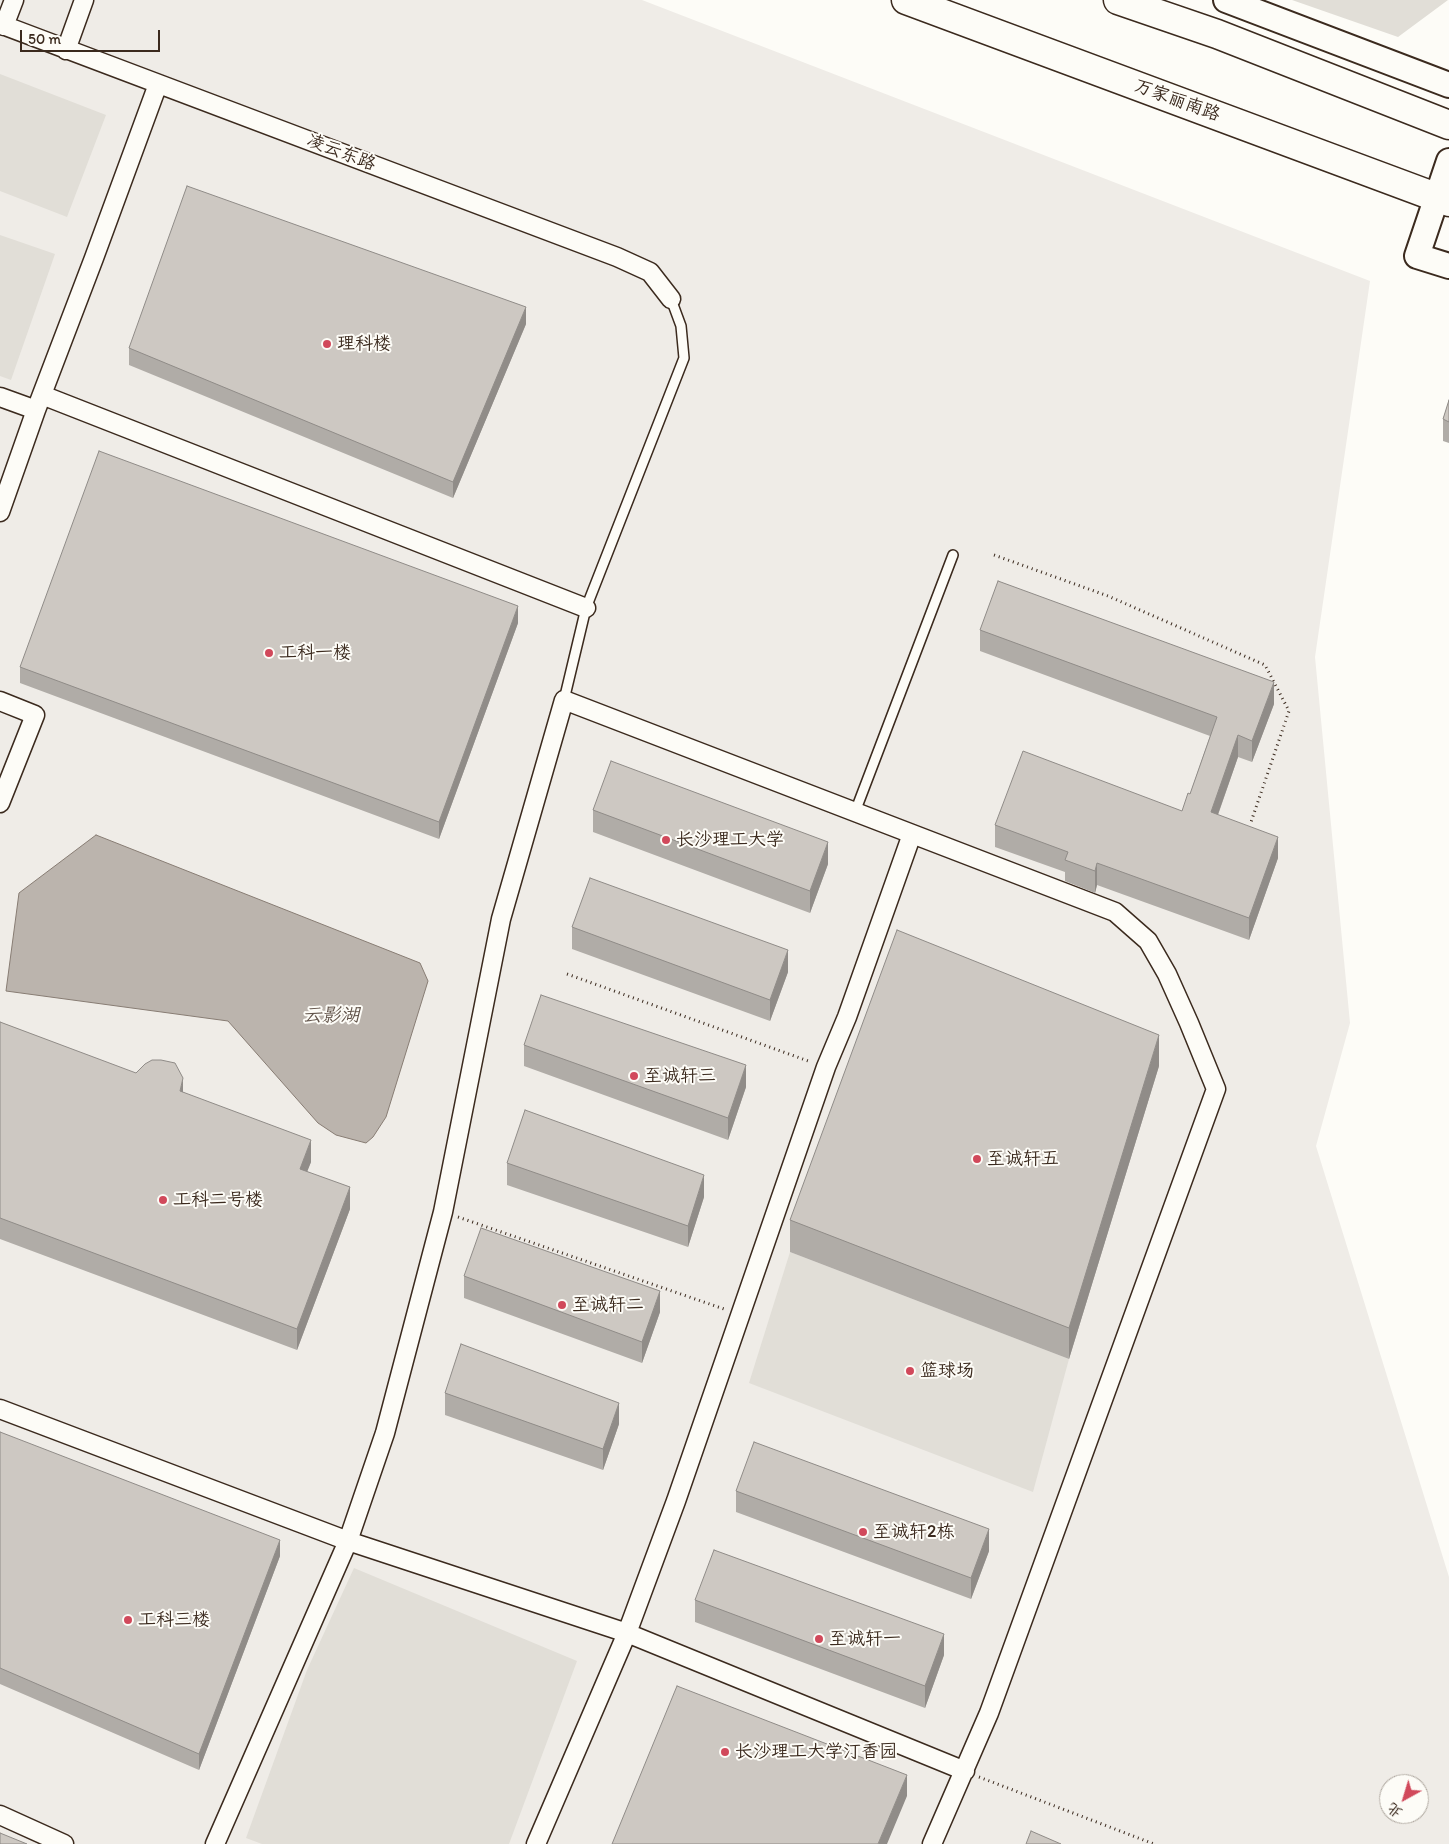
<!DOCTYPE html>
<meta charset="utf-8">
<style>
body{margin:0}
#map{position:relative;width:1449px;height:1844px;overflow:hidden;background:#fdfcf7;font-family:Itim,"LXGW WenKai TC",sans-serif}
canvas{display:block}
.north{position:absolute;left:1379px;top:1774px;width:50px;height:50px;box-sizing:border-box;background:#fdfcf7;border:1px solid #afa8a0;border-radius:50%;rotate:219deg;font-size:14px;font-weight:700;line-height:20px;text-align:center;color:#3b2a1e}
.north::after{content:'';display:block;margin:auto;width:18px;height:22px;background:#d1495b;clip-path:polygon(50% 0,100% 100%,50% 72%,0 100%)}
.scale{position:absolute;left:20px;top:30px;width:140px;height:22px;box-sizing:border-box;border:2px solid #3b2a1e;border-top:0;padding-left:6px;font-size:15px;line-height:18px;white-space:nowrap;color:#3b2a1e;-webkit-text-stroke:4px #fdfcf7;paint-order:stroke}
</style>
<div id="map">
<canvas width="1449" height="1844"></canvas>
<div class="north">北</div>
<div class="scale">50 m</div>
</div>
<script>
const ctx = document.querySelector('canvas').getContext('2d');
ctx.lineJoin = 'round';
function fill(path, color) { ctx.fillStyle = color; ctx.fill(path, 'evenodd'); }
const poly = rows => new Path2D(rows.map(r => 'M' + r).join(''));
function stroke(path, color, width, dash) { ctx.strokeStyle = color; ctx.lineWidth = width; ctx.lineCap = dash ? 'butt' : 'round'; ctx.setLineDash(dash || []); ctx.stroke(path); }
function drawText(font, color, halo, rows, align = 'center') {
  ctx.font = font + ' Itim,"LXGW WenKai TC",sans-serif'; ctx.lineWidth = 4; ctx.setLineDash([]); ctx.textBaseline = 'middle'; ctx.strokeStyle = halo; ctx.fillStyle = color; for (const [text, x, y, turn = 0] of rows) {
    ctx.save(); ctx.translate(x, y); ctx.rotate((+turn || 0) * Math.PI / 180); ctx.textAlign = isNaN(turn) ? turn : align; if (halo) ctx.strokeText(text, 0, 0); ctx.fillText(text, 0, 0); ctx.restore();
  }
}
fill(poly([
 [0,0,642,0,1370,281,1315,657,1350,1023,1316,1146,1449,1577,1449,1844,0,1844],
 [1389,1784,1419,1784,1419,1814,1389,1814]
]), '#efece7');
fill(poly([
 [1292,0,1448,0,1398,37],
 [0,74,106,115,67,217,0,191],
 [0,235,55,254,11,380,0,376],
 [790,1252,1069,1359,1033,1492,749,1383],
 [354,1568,577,1661,509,1844,262,1844,246,1838,307,1670]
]), '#e1ded7');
const water = poly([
 [96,835,420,963,428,981,386,1117,373,1137,366,1143,336,1135,318,1123,228,1021,6,991,19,893,96,835]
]);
fill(water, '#bbb4ad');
stroke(water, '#887d74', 1);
const lane = poly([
 [564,700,586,608,684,358,681,326,671,299],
 [855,812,953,555]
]);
const street = poly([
 [0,24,617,257,650,272,671,299],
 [4,26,14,0],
 [66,50,84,0],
 [42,395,586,608],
 [0,397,36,410],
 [0,512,36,410,94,258,158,84],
 [0,701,35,715,0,803],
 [0,1409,348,1541,627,1633,965,1771],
 [0,1815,64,1844],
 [215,1844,348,1541,385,1433,443,1212,501,919,564,700,1115,912,1148,941,1167,974,1189,1023,1216,1089,989,1713,932,1844],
 [536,1844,627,1633,676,1501,826,1067,847,1017,912,834]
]);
const secondary = poly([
 [1226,0,1449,85],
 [1449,161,1417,256,1449,266]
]);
const primary = poly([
 [906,0,1449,202],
 [1118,0,1217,34,1449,125]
]);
stroke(lane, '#3b2a1e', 12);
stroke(street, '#3b2a1e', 21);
stroke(secondary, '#3b2a1e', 28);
stroke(primary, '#3b2a1e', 31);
stroke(poly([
 [994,555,1108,596,1265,665,1289,711,1251,822],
 [567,974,811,1062],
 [458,1217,724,1309],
 [979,1777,1154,1844]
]), '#3b2a1e', 3, [1, 4]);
stroke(lane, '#fdfcf7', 9);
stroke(street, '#fdfcf7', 18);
stroke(secondary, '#fdfcf7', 24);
stroke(primary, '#fdfcf7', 28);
fill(poly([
 [526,324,453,498,129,365,129,348],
 [1449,400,1449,443,1443,441,1443,419],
 [518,623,439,839,20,683,20,667],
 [980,630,1274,704,1252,762,1238,757,1218,815,1278,858,1249,940,1097,885,1095,893,1065,881,1065,872,995,847,995,825,1182,811,1190,794,1210,736,980,651],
 [593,810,828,864,810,913,593,832],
 [572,927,788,972,770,1021,572,949],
 [0,1022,183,1092,311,1162,307,1171,350,1209,297,1350,0,1239],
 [524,1045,746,1087,728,1140,524,1066],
 [1159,1066,1069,1359,790,1252,790,1220],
 [507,1163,704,1197,688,1247,507,1185],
 [464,1276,660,1312,642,1363,464,1298],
 [445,1393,619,1424,603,1470,445,1415],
 [0,1432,280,1556,199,1770,0,1684],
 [736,1491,989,1551,971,1599,736,1512],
 [695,1600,944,1655,925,1708,695,1622]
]), '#b0aca7');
fill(poly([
 [526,307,526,324,453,498,453,482],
 [518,606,518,623,439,839,439,822],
 [1274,682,1274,704,1252,762,1252,741],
 [1238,735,1238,757,1211,834,1211,812],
 [1278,837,1278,858,1249,940,1249,918],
 [828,842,828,864,810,913,810,891],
 [1097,863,1097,885,1095,893,1095,871],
 [788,950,788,972,770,1021,770,1000],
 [1159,1035,1159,1066,1069,1359,1069,1328],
 [746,1065,746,1087,728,1140,728,1118],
 [183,1078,183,1100,180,1091],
 [311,1140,311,1162,300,1190,300,1169],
 [704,1175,704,1197,688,1247,688,1226],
 [350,1187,350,1209,297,1350,297,1329],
 [660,1291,660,1312,642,1363,642,1342],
 [619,1403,619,1424,603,1470,603,1449],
 [989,1529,989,1551,971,1599,971,1578],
 [280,1540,280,1556,199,1770,199,1754],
 [944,1634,944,1655,925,1708,925,1686],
 [907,1775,907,1796,887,1844,878,1844]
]), '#908c88');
const building = poly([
 [187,186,526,307,453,482,129,348,187,186],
 [1449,400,1449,422,1443,419,1449,400],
 [99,451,518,606,439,822,20,667,99,451],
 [998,581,1274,682,1252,741,1238,735,1211,812,1278,837,1249,918,1097,863,1095,871,1065,860,1068,852,995,825,1023,751,1182,811,1188,793,1190,794,1217,717,980,630,998,581],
 [611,761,828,842,810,891,593,810,611,761],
 [590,878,788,950,770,1000,572,927,590,878],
 [897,930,1159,1035,1069,1328,790,1220,897,930],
 [541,995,746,1065,728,1118,524,1045,541,995],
 [0,1022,136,1073,145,1064,152,1060,161,1060,175,1063,183,1078,180,1091,311,1140,300,1169,350,1187,297,1329,0,1218,0,1022],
 [525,1110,704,1175,688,1226,507,1163,525,1110],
 [481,1228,660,1291,642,1342,464,1276,481,1228],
 [461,1344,619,1403,603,1449,445,1393,461,1344],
 [0,1432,280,1540,199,1754,0,1668,0,1432],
 [754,1442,989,1529,971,1578,736,1491,754,1442],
 [714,1550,944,1634,925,1686,695,1600,714,1550],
 [677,1686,907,1775,878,1844,612,1844,677,1686],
 [1031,1831,1061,1844,1026,1844,1031,1831],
 [0,1833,27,1844,0,1844,0,1833]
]);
fill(building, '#cdc8c2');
stroke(building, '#908c88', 1);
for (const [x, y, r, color] of [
 [327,344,5,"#d1495b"],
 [269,653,5,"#d1495b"],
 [666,840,5,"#d1495b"],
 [634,1076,5,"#d1495b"],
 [977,1159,5,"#d1495b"],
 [163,1200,5,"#d1495b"],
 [562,1305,5,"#d1495b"],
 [910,1371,5,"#d1495b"],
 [863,1532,5,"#d1495b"],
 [128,1620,5,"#d1495b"],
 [819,1639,5,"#d1495b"],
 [725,1752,5,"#d1495b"]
]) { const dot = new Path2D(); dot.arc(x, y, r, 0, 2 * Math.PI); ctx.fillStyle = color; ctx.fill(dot); stroke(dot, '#fdfcf7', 2); }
drawText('18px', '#3b2a1e', '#fdfcf7', [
 ["万家丽南路",1177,101,20],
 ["凌云东路",341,153,21]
]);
drawText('18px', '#3b2a1e', '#fdfcf7', [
 ["理科楼",337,344],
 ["工科一楼",279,653],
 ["长沙理工大学",676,840],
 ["至诚轩三",644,1076],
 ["至诚轩五",987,1159],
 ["工科二号楼",173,1200],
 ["至诚轩二",572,1305],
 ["篮球场",920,1371],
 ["至诚轩2栋",873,1532],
 ["工科三楼",138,1620],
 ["至诚轩一",829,1639],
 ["长沙理工大学汀香园",735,1752]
], 'left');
drawText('italic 19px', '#615349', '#fdfcf7', [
 ["云影湖",331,1016]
]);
</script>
